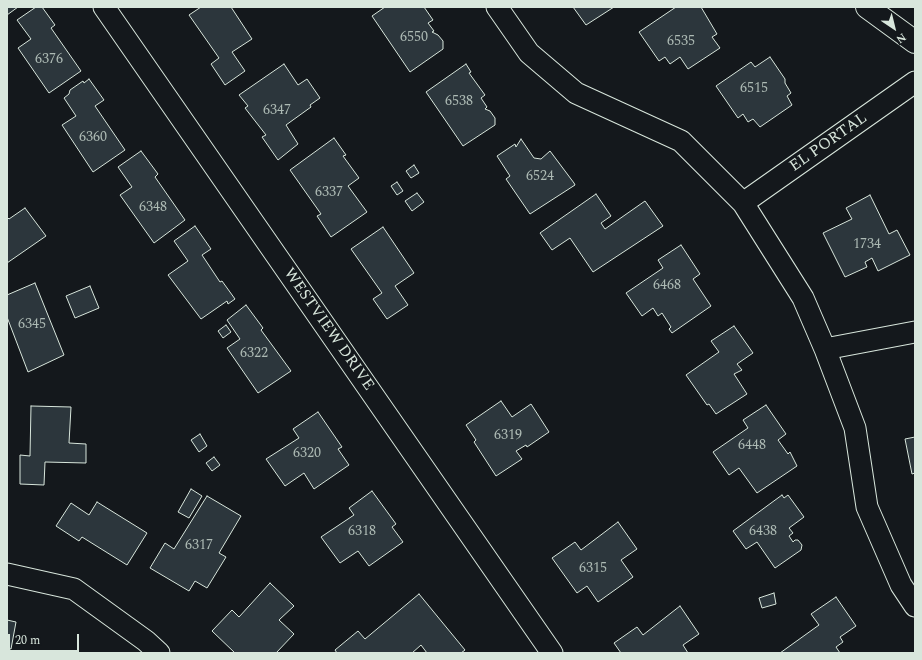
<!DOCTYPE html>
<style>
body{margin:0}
#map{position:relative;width:922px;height:660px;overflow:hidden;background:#14181c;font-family:Spectral,serif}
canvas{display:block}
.frame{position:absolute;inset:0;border:8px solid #d8e6dc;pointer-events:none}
.north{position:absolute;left:874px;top:8px;width:40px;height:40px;-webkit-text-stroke:3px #14181c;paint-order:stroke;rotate:145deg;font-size:11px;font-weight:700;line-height:16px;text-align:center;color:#d8e6dc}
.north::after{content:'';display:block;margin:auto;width:14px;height:18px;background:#d8e6dc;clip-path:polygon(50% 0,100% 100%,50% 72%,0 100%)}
.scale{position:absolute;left:8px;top:634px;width:71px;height:18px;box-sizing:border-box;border:2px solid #d8e6dc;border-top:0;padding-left:5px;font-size:12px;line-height:14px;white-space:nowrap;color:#d8e6dc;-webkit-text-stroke:3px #14181c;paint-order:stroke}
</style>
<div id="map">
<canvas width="922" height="660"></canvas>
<div class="frame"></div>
<div class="north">N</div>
<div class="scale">20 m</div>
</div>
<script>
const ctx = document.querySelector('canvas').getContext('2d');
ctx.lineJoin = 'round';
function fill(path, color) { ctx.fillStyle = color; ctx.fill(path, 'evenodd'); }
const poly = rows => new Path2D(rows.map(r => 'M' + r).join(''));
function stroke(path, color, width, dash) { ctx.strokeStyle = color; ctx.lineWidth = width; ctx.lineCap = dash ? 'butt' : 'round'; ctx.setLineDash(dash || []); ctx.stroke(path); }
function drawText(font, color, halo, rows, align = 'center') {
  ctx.font = font + ' Spectral,serif'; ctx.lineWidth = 3; ctx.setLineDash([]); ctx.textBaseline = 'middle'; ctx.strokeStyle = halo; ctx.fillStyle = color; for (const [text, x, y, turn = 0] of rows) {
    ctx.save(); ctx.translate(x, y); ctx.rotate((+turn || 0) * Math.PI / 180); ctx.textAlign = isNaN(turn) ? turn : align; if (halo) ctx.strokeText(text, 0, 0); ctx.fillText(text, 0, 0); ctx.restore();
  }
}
const building = poly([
 [7,7,18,7,7,15,7,7],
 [36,7,42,7,55,25,51,28,81,71,49,93,18,48,31,39,17,20,36,7],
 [201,7,231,7,252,39,232,52,245,71,225,85,211,64,219,58,189,15,201,7],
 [385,7,424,7,433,20,428,23,434,31,432,32,438,35,443,41,443,49,410,72,372,16,385,7],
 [573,7,614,7,586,25,573,7],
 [676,7,701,7,717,34,712,37,720,48,688,69,680,57,670,64,665,57,659,61,639,32,676,7],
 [770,57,785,79,785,83,791,93,787,96,792,105,760,127,753,119,748,122,743,114,738,118,716,86,751,62,755,67,770,57],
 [284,64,298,85,307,79,320,98,310,105,311,107,286,125,298,144,278,160,262,137,266,135,245,108,248,106,239,95,284,64],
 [466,64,471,72,469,73,485,95,481,98,487,107,485,109,490,111,495,118,495,125,463,146,426,92,466,64],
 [89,79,104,100,95,106,125,150,93,172,62,125,76,116,64,98,69,94,70,90,83,81,84,83,89,79],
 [334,138,346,155,343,156,359,178,348,186,367,212,331,237,317,216,321,214,290,170,334,138],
 [521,139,534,158,541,159,550,151,574,183,575,185,530,214,506,179,510,176,497,156,515,144,516,147,521,139],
 [141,151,158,174,155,177,185,220,154,243,120,195,132,187,118,167,141,151],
 [414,165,419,173,411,178,406,171,414,165],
 [397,182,403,191,397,195,391,186,397,182],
 [417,193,424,202,412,211,405,201,417,193],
 [596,194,611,216,601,223,605,229,645,201,663,226,593,272,570,238,552,250,540,233,596,194],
 [870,195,889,234,897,230,910,255,878,271,872,258,865,262,867,267,845,277,823,233,852,219,846,208,870,195],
 [25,208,46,236,7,263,7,217,9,219,25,208],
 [195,226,211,249,202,255,220,282,222,281,235,299,228,304,227,301,201,319,168,275,188,261,174,241,195,226],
 [383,227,414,273,395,286,408,305,387,319,373,299,382,293,351,249,383,227],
 [681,245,700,274,693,279,711,306,672,333,669,329,671,327,662,313,658,316,653,308,642,316,626,293,663,268,658,260,681,245],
 [35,283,64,355,28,372,7,317,7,295,35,283],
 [90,286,99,308,75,318,66,296,90,286],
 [246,305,263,328,261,330,291,371,258,393,227,348,240,339,227,320,246,305],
 [226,325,231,332,223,338,218,331,226,325],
 [734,326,753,353,737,364,742,370,734,374,747,394,716,414,709,404,707,405,686,375,719,352,711,341,734,326],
 [501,401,512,417,531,404,549,432,527,447,526,445,516,451,522,459,496,476,474,442,476,440,466,425,501,401],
 [766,405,786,434,778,440,788,454,790,452,797,466,757,493,739,468,729,475,713,452,748,428,743,420,766,405],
 [31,406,71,407,69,443,86,444,86,463,45,462,44,485,20,484,20,455,30,456,31,406],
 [318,412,342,447,338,449,349,465,314,489,304,473,285,486,266,459,299,438,293,429,318,412],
 [200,434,207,446,199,452,191,440,200,434],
 [915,437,915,473,912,474,905,439,915,437],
 [214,457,220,465,212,471,206,463,214,457],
 [191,489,202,496,189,518,178,512,191,489],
 [372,491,396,524,392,527,403,542,369,566,358,551,340,563,321,537,354,515,349,508,372,491],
 [782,495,784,498,788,495,804,517,789,528,793,533,789,536,793,542,795,540,798,540,802,545,801,550,775,568,757,542,746,549,733,531,782,495],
 [207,496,241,516,219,553,226,557,207,588,195,581,189,591,150,568,165,543,174,549,207,496],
 [97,502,147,533,127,565,82,537,79,541,56,526,71,503,89,515,97,502],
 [618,522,637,549,621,560,633,577,598,602,587,586,577,593,552,558,575,542,581,550,618,522],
 [270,583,294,606,279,620,294,634,276,653,235,653,212,631,232,610,239,617,270,583],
 [774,593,776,604,762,608,759,598,774,593],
 [419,594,465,650,461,653,427,653,421,645,412,653,337,653,335,650,358,631,365,639,419,594],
 [836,597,856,626,840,637,843,642,836,647,840,653,780,653,819,625,811,614,836,597],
 [680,606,699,634,683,645,688,653,621,653,614,643,637,627,643,635,680,606],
 [7,620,16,622,11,649,7,648,7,620]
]);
fill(building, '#2c363c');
stroke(building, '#d8e6dc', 1);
const minor = poly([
 [104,7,552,653],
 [497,7,529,53,576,93,681,141,743,203,803,298,825,349,855,428,867,507,901,585,915,606],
 [743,203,915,82],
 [825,349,915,332],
 [7,574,74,589,146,641,159,653]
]);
const primary = poly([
 [867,7,915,42]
]);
stroke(minor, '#d8e6dc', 23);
stroke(primary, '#d8e6dc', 24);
stroke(minor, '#14181c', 21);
stroke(primary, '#14181c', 22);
drawText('14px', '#adbab4', null, [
 ["6550",414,38],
 ["6535",681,42],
 ["6376",49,60],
 ["6515",754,89],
 ["6538",459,102],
 ["6347",277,111],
 ["6360",93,138],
 ["6524",540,177],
 ["6337",329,193],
 ["6348",153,208],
 ["1734",867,245],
 ["6468",667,286],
 ["6345",32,325],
 ["6322",254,354],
 ["6319",508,436],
 ["6448",752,446],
 ["6320",307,454],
 ["6318",362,532],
 ["6438",763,532],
 ["6317",199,546],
 ["6315",593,569]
]);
drawText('16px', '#d8e6dc', '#14181c', [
 ["EL PORTAL",829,143,-35],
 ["WESTVIEW DRIVE",328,330,55]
]);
</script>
